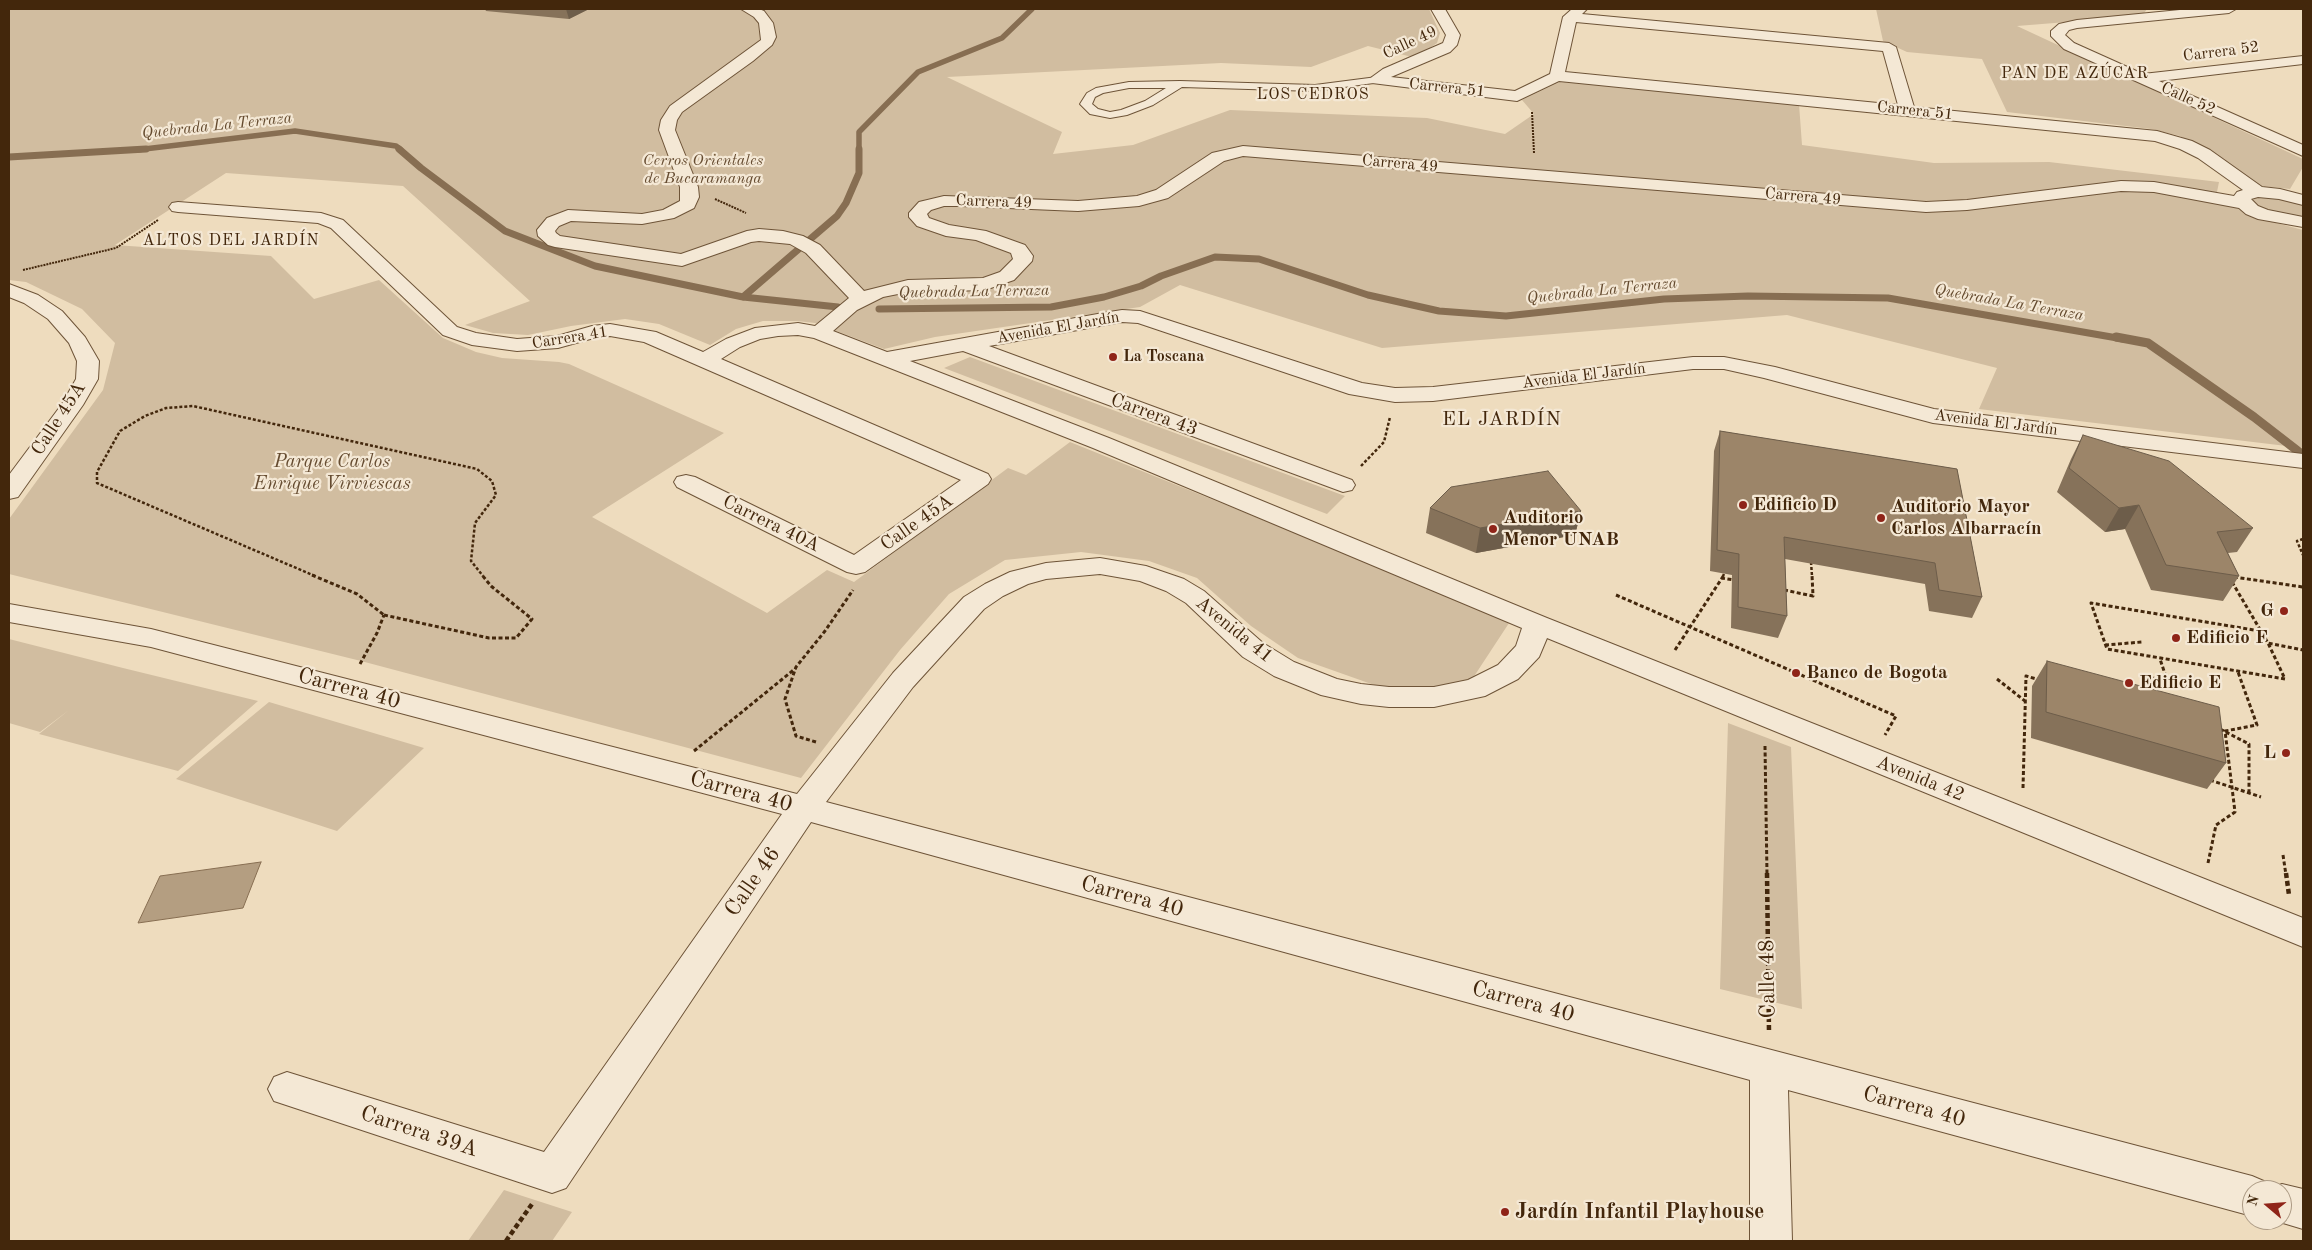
<!DOCTYPE html>
<meta charset="utf-8">
<style>
body{margin:0}
#map{position:relative;width:2312px;height:1250px;overflow:hidden;background:#eedcbe;font-family:"Old Standard TT",serif}
canvas{display:block}
.frame{position:absolute;inset:0;border:10px solid #43270c;pointer-events:none}
.north{position:absolute;left:2242px;top:1180px;width:50px;height:50px;box-sizing:border-box;background:#f4e8d5;border:1px solid #ad9b85;border-radius:50%;rotate:288deg;font-size:14px;font-weight:700;line-height:20px;text-align:center;color:#43270c}
.north::after{content:'';display:block;margin:auto;width:18px;height:22px;background:#8f2418;clip-path:polygon(50% 0,100% 100%,50% 72%,0 100%)}
</style>
<div id="map">
<canvas width="2312" height="1250"></canvas>
<div class="frame"></div>
<div class="north">N</div>
</div>
<script>
const ctx = document.querySelector('canvas').getContext('2d');
ctx.lineJoin = 'round';
function fill(path, color) { ctx.fillStyle = color; ctx.fill(path, 'evenodd'); }
const poly = rows => new Path2D(rows.map(r => 'M' + r).join(''));
function stroke(path, color, width, dash) { ctx.strokeStyle = color; ctx.lineWidth = width; ctx.lineCap = dash ? 'butt' : 'round'; ctx.setLineDash(dash || []); ctx.stroke(path); }
function drawText(font, color, halo, rows, align = 'center') {
  ctx.font = font + ' "Old Standard TT",serif'; ctx.lineWidth = 4.5; ctx.setLineDash([]); ctx.textBaseline = 'middle'; ctx.strokeStyle = halo; ctx.fillStyle = color; for (const [text, x, y, turn = 0] of rows) {
    ctx.save(); ctx.translate(x, y); ctx.rotate((+turn || 0) * Math.PI / 180); ctx.textAlign = isNaN(turn) ? turn : align; if (halo) ctx.strokeText(text, 0, 0); ctx.fillText(text, 0, 0); ctx.restore();
  }
}
fill(poly([
 [9,9,1429,9,1440,33,1437,43,1424,52,1412,57,1368,46,1311,67,1221,63,947,77,1062,132,1053,154,1133,145,1230,110,1427,118,1505,134,1534,114,1522,100,1564,80,1799,104,1802,145,1934,163,2049,162,2219,182,2217,192,2226,204,2269,221,2303,230,2303,448,1979,409,1997,368,1787,315,1382,348,1180,285,1140,307,935,337,884,349,815,323,797,321,763,321,736,329,710,345,659,324,625,319,571,326,528,335,493,333,465,325,530,301,403,186,226,173,115,245,271,256,314,299,379,280,443,338,476,352,502,358,559,362,569,364,724,433,592,517,767,613,827,570,854,582,1008,468,1026,475,1070,442,1511,620,1471,681,1446,687,1377,686,1298,658,1251,626,1197,578,1149,561,1081,552,1005,560,949,594,900,650,801,778,361,661,9,574,9,519,103,390,115,343,82,309,26,282,9,280],
 [1876,9,2147,9,2142,16,2017,26,2303,159,2303,167,2290,189,2261,186,2180,136,2151,129,2007,112,1982,59,1907,52,1883,41],
 [2266,196,2301,204,2303,205,2303,216,2295,217,2260,208,2253,201,2254,198],
 [970,357,1345,496,1327,514,944,368],
 [9,639,123,668,258,701,178,771,39,734,69,710,40,732,9,723],
 [269,702,424,748,337,831,176,779],
 [1728,723,1791,747,1802,1009,1720,989],
 [504,1190,572,1212,552,1241,468,1241]
]), '#d1bda0');
const water = poly([
 [261,862,243,908,138,923,160,876,261,862]
]);
fill(water, '#b49e81');
stroke(water, '#876e52', 1);
stroke(poly([
 [136,150,295,131,396,146,401,150],
 [859,150,859,132,918,72,1002,38,1032,9]
]), '#876e52', 5.5);
stroke(poly([
 [399,149,421,168,505,231,595,266,743,297,838,307],
 [9,157,146,149],
 [743,297,837,216,846,203,859,173,859,149],
 [879,309,1051,307,1104,297,1141,286,1161,276,1215,257,1259,259,1368,295,1439,311,1506,316,1664,299,1748,296,1888,298,2123,339]
]), '#876e52', 7);
stroke(poly([
 [2116,337,2148,343,2254,417,2303,455]
]), '#876e52', 9);
const lane = poly([
 [1377,77,1382,80,1381,82,1315,91,1182,87,1153,105,1127,115,1110,118,1090,114,1080,104,1087,93,1096,88,1129,82,1180,81,1315,85,1377,77],
 [1129,88,1166,88,1145,101,1121,110,1110,112,1098,109,1092,104,1095,97,1103,93,1129,88]
]);
const street = poly([
 [741,9,759,9,764,11,773,23,776,37,772,45,753,61,682,112,677,120,675,130,698,187,699,197,694,208,674,218,642,224,571,221,559,226,555,231,556,233,560,236,681,254,747,231,759,229,783,231,803,236,820,245,864,291,908,280,983,278,1000,272,1013,259,1011,253,976,240,946,236,917,226,909,217,909,213,919,202,944,196,1078,201,1137,196,1156,190,1212,153,1243,146,1926,202,1967,200,2121,181,2154,182,2234,196,2237,192,2243,190,2198,158,2180,149,2155,141,1559,81,1517,101,1372,83,1369,80,1372,77,1383,69,1443,43,1446,35,1431,9,1445,9,1460,35,1457,45,1450,52,1391,77,1515,91,1550,74,1563,17,1572,9,1587,9,1582,14,1889,43,1896,47,1914,107,2157,131,2192,141,2210,150,2262,187,2280,189,2303,195,2303,205,2279,199,2258,197,2251,199,2258,206,2268,210,2303,217,2303,227,2258,219,2246,214,2239,208,2154,192,2121,191,1967,210,1926,212,1243,156,1224,161,1168,198,1139,206,1078,211,961,206,944,206,931,210,927,214,929,218,949,225,986,231,1025,245,1033,256,1032,261,1014,280,985,290,908,292,883,297,857,310,833,331,887,352,1103,313,1122,310,1140,311,1362,383,1395,388,1433,387,1693,357,1724,357,1775,367,1934,409,2303,454,2303,468,1933,423,1764,378,1724,369,1693,369,1433,401,1395,402,1349,394,1138,323,1122,322,989,346,1352,480,1355,485,1352,490,1343,492,963,351,910,361,1109,438,1547,618,2303,918,2303,947,1547,638,1539,657,1518,679,1485,696,1434,707,1389,707,1361,704,1321,695,1274,676,1243,657,1186,603,1166,591,1140,581,1100,574,1046,579,1028,584,1003,596,984,609,913,687,826,802,2252,1176,2266,1182,2269,1189,2282,1184,2303,1189,2303,1229,2273,1220,2282,1220,2282,1190,2252,1190,2252,1216,1788,1090,1792,1241,1750,1241,1750,1080,811,822,566,1188,552,1193,274,1101,268,1089,274,1077,287,1072,544,1152,782,814,151,647,9,622,9,604,151,629,797,794,893,673,964,597,985,584,1010,572,1046,563,1100,558,1146,566,1184,579,1204,591,1263,643,1294,662,1337,679,1361,684,1389,687,1434,687,1468,680,1498,665,1516,646,1522,628,1093,448,814,338,798,335,778,336,760,339,740,347,721,359,988,474,991,479,988,484,865,572,856,574,847,572,677,487,674,482,677,477,686,475,695,477,854,555,961,480,644,342,610,336,594,338,558,348,517,351,472,345,443,335,331,228,318,223,178,212,172,211,169,207,172,203,178,202,321,213,343,220,457,327,476,333,517,339,557,336,592,326,610,324,656,332,703,352,726,339,755,328,798,323,815,326,849,298,806,253,790,244,759,241,751,242,682,266,555,247,548,245,538,236,537,230,547,218,568,210,642,214,663,210,680,201,680,187,659,130,661,120,670,106,761,40,759,23,754,17,741,9],
 [1576,22,1883,51,1898,105,1565,72,1576,22],
 [2190,9,2236,9,2229,13,2077,28,2069,30,2065,35,2074,43,2143,74,2303,56,2303,64,2159,81,2303,145,2303,156,2064,49,2051,36,2051,31,2059,24,2077,20,2190,9],
 [9,284,38,295,62,311,85,337,99,361,98,379,83,405,18,497,9,499,9,475,62,404,76,379,77,361,69,343,48,319,24,303,9,297,9,284]
]);
stroke(lane, '#6e5438', 2);
stroke(street, '#6e5438', 2);
stroke(poly([
 [1532,112,1534,153],
 [715,199,746,213],
 [23,270,116,248,158,220]
]), '#43270c', 2, [2, 1]);
stroke(poly([
 [1361,466,1384,442,1390,417],
 [2303,539,2297,541,2303,555],
 [1811,562,1812,576],
 [315,576,97,483,97,472,120,431,145,416,166,408,193,406,477,469,492,481,496,495,475,523,471,561,483,576],
 [1723,576,1724,574]
]), '#43270c', 2.5, [3, 2]);
stroke(poly([
 [312,575,357,594,384,615],
 [2234,577,2303,587],
 [1721,578,1734,580],
 [2232,582,2268,643,2303,650],
 [1784,590,1813,596,1812,575],
 [1616,595,1896,716,1885,735],
 [384,615,489,638,516,638,532,619,491,586,482,575],
 [2260,631,2091,603,2107,649,2285,679,2268,643],
 [2105,645,2142,642],
 [1675,650,1724,575],
 [360,664,377,633,384,615],
 [2151,678,2167,680,2160,659],
 [1997,679,2025,701],
 [2220,729,2249,744,2249,793],
 [816,742,796,736,785,699,796,667,825,631,853,590],
 [1765,746,1767,875],
 [694,751,796,668],
 [2210,780,2261,797],
 [2023,788,2026,676,2040,680],
 [2283,855,2286,875],
 [2208,863,2216,825,2235,812,2225,731,2257,725,2238,672]
]), '#43270c', 3, [4, 2.5]);
stroke(poly([
 [1767,873,1769,1033],
 [2286,873,2289,895],
 [506,1241,532,1204]
]), '#43270c', 4.5, [5, 3]);
fill(lane, '#f4e8d5');
fill(street, '#f4e8d5');
fill(poly([
 [485,9,589,9,569,19,486,11],
 [1720,431,1957,469,1982,597,1972,618,1929,611,1925,584,1785,559,1787,616,1778,638,1731,628,1732,575,1710,571,1714,451],
 [2083,435,2253,528,2237,552,2228,553,2239,576,2223,601,2151,590,2125,529,2105,532,2057,492,2071,459],
 [1430,508,1581,511,1575,535,1476,553,1426,533],
 [2047,661,2226,763,2207,789,2031,738,2032,686]
]), '#86725a');
fill(poly([
 [566,9,589,9,569,19],
 [2139,505,2125,529,2105,532,2119,508],
 [1581,511,1575,535,1476,553,1480,528]
]), '#6d5d4a');
const building = poly([
 [1720,431,1957,469,1982,597,1939,590,1935,563,1784,537,1787,616,1738,607,1739,554,1717,550,1720,431],
 [2083,435,2169,461,2253,528,2217,532,2239,576,2166,565,2139,505,2119,508,2069,468,2083,435],
 [1548,471,1581,511,1480,528,1430,508,1451,487,1548,471],
 [2047,661,2219,707,2226,763,2046,712,2047,661]
]);
fill(building, '#9c8569');
stroke(building, '#6d5d4a', 1);
for (const [x, y, r, color] of [
 [1113,357,5,"#8f2418"],
 [1743,505,5,"#8f2418"],
 [1881,518,5,"#8f2418"],
 [1493,529,5,"#8f2418"],
 [2284,611,5,"#8f2418"],
 [2176,638,5,"#8f2418"],
 [1796,673,5,"#8f2418"],
 [2129,683,5,"#8f2418"],
 [2286,753,5,"#8f2418"],
 [1505,1212,5,"#8f2418"]
]) { const dot = new Path2D(); dot.arc(x, y, r, 0, 2 * Math.PI); ctx.fillStyle = color; ctx.fill(dot); stroke(dot, '#f4e8d5', 2); }
drawText('16px', '#43270c', '#f4e8d5', [
 ["Calle 49",1410,43,-25],
 ["Carrera 52",2221,52,-7],
 ["Carrera 51",1447,88,6],
 ["Calle 52",2188,99,24],
 ["Carrera 51",1915,111,6],
 ["Carrera 49",1400,164,5],
 ["Carrera 49",1803,197,5],
 ["Carrera 49",994,202,2],
 ["Avenida El Jardín",1058,328,-10],
 ["Carrera 41",570,338,-9],
 ["Avenida El Jardín",1584,376,-7],
 ["Avenida El Jardín",1996,423,7]
]);
ctx.letterSpacing = '1px';
drawText('16px', '#43270c', '#f4e8d5', [
 ["PAN DE AZÚCAR",2075,74],
 ["LOS CEDROS",1313,95],
 ["ALTOS DEL JARDÍN",231,241]
]);
ctx.letterSpacing = '0px';
drawText('italic 16px', '#654b2f', '#f4e8d5', [
 ["Quebrada La Terraza",217,126,-6],
 ["Quebrada La Terraza",1602,291,-6],
 ["Quebrada La Terraza",974,292,-1],
 ["Quebrada La Terraza",2009,303,10]
]);
drawText('italic 16px', '#664c31', '#f4e8d5', [
 ["Cerros Orientales",703,161],
 ["de Bucaramanga",703,179]
]);
drawText('bold 16px', '#43270c', '#f4e8d5', [
 ["La Toscana",1123,357]
], 'left');
drawText('19px', '#43270c', '#f4e8d5', [
 ["Carrera 43",1154,415,20],
 ["Calle 45A",59,419,-57],
 ["Calle 45A",917,523,-35],
 ["Carrera 40A",771,524,26],
 ["Avenida 41",1234,630,39],
 ["Avenida 42",1920,779,22]
]);
drawText('italic 19px', '#664c31', '#f4e8d5', [
 ["Parque Carlos",332,462],
 ["Enrique Virviescas",332,484]
]);
drawText('bold 19px', '#43270c', '#f4e8d5', [
 ["Edificio D",1753,505],
 ["Auditorio Mayor",1891,507],
 ["Carlos Albarracín",1891,529],
 ["Auditorio",1503,518],
 ["Menor UNAB",1503,540],
 ["G",2274,611,"right"],
 ["Edificio F",2186,638],
 ["Banco de Bogota",1806,673],
 ["Edificio E",2139,683],
 ["L",2276,753,"right"]
], 'left');
ctx.letterSpacing = '1px';
drawText('20px', '#43270c', '#f4e8d5', [
 ["EL JARDÍN",1502,420]
]);
ctx.letterSpacing = '0px';
drawText('22px', '#43270c', '#f4e8d5', [
 ["Carrera 40",349,689,15],
 ["Carrera 40",741,792,15],
 ["Calle 46",753,882,-55],
 ["Carrera 40",1132,897,15],
 ["Calle 48",1768,979,-91],
 ["Carrera 40",1523,1002,15],
 ["Carrera 40",1914,1107,15],
 ["Carrera 39A",419,1132,18]
]);
drawText('bold 22px', '#43270c', '#f4e8d5', [
 ["Jardín Infantil Playhouse",1515,1212]
], 'left');
</script>
